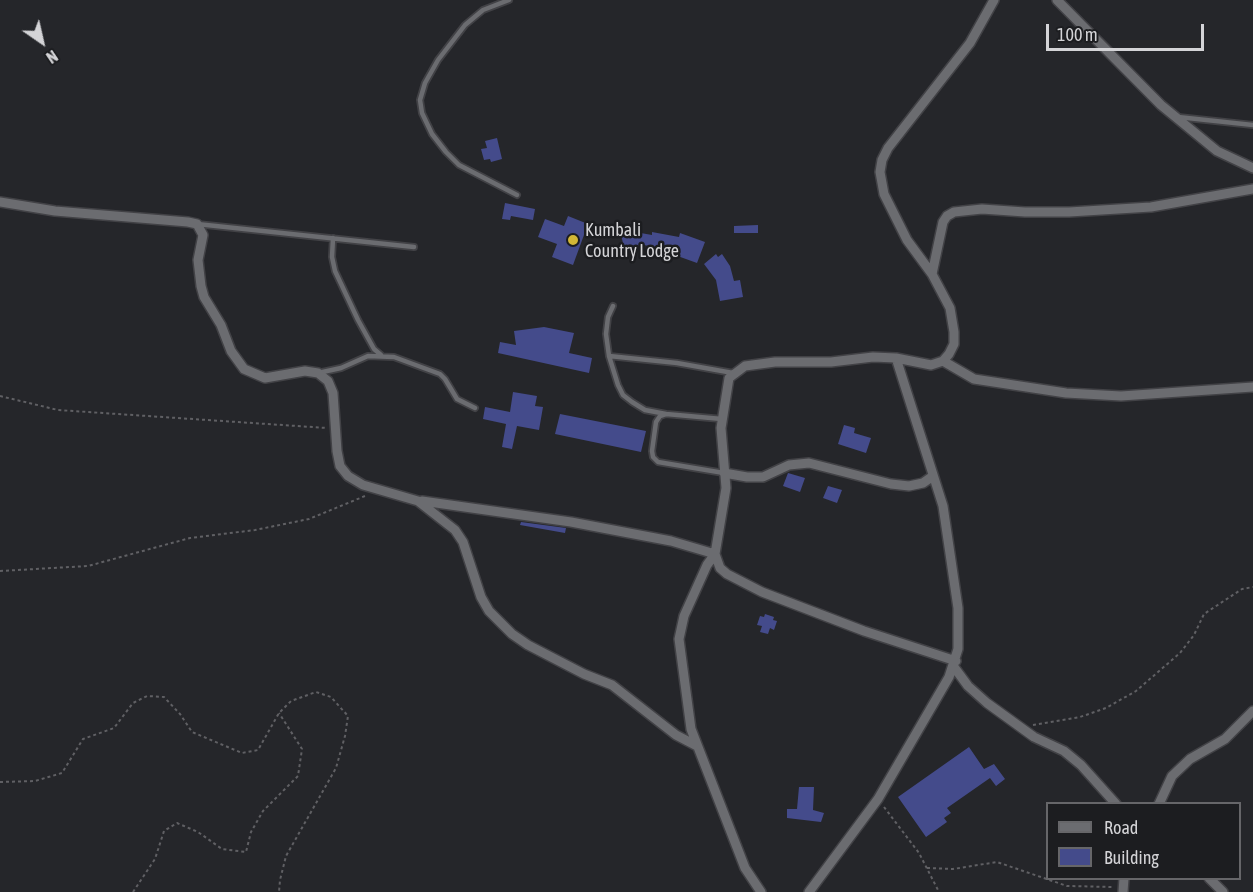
<!DOCTYPE html>
<style>
body{margin:0}
#map{position:relative;width:1253px;height:892px;overflow:hidden;background:#25262a;font-family:"Asap Condensed",sans-serif}
canvas{display:block}
.legend{position:absolute;left:1046px;top:802px;width:195px;height:78px;box-sizing:border-box;background:#1c1d20;border:2px solid #666669;margin:0;padding:8px 10px;list-style:none;font-size:18px;color:#d4d4d7}
.legend li{display:flex;align-items:center;gap:12px;height:30px}
.legend b{width:30px;border:2px solid #666669}
.north{position:absolute;left:12px;top:12px;width:60px;height:60px;-webkit-text-stroke:4px #1c1d20;paint-order:stroke;rotate:146deg;font-size:16px;font-weight:700;line-height:24px;text-align:center;color:#d4d4d7}
.north::after{content:'';display:block;margin:auto;width:21px;height:27px;background:#d4d4d7;clip-path:polygon(50% 0,100% 100%,50% 72%,0 100%)}
.scale{position:absolute;left:1046px;top:24px;width:158px;height:27px;box-sizing:border-box;border:3px solid #d4d4d7;border-top:0;padding-left:8px;font-size:18px;line-height:21px;white-space:nowrap;color:#d4d4d7;-webkit-text-stroke:4px #1c1d20;paint-order:stroke}
</style>
<div id="map">
<canvas width="1253" height="892"></canvas>
<ul class="legend">
<li><b style="height:8px;background:#6b6c70"></b>Road</li>
<li><b style="height:16px;background:#444b8b"></b>Building</li>
</ul>
<div class="north">N</div>
<div class="scale">100 m</div>
</div>
<script>
const ctx = document.querySelector('canvas').getContext('2d');
ctx.lineJoin = 'round';
function fill(path, color) { ctx.fillStyle = color; ctx.fill(path, 'evenodd'); }
const poly = rows => new Path2D(rows.map(r => 'M' + r).join(''));
function stroke(path, color, width, dash) { ctx.strokeStyle = color; ctx.lineWidth = width; ctx.lineCap = dash ? 'butt' : 'round'; ctx.setLineDash(dash || []); ctx.stroke(path); }
function drawText(font, color, halo, rows, align = 'center') {
  ctx.font = font + ' "Asap Condensed",sans-serif'; ctx.lineWidth = 5; ctx.setLineDash([]); ctx.textBaseline = 'middle'; ctx.strokeStyle = halo; ctx.fillStyle = color; for (const [text, x, y, turn = 0] of rows) {
    ctx.save(); ctx.translate(x, y); ctx.rotate((+turn || 0) * Math.PI / 180); ctx.textAlign = isNaN(turn) ? turn : align; if (halo) ctx.strokeText(text, 0, 0); ctx.fillText(text, 0, 0); ctx.restore();
  }
}
fill(poly([
 [497,138,502,159,491,162,490,159,484,160,481,149,487,148,485,141],
 [505,203,535,209,533,220,511,216,510,220,502,219],
 [568,216,588,224,573,265,552,257,557,244,538,237,545,219,564,226],
 [758,225,758,233,734,233,734,226],
 [635,232,652,235,652,232,679,237,680,233,705,242,697,263,672,254,674,251,639,244,639,248,625,251,621,235],
 [716,254,718,257,722,254,730,266,734,281,740,280,743,297,720,301,716,280,704,264],
 [544,327,574,333,569,353,592,358,589,373,498,353,500,342,516,345,514,331],
 [513,392,537,396,535,406,543,407,539,430,517,426,512,449,502,447,506,424,483,419,485,407,510,412],
 [560,414,646,431,641,452,555,434],
 [844,425,855,428,854,433,871,438,866,453,838,444],
 [788,473,805,478,800,492,783,486],
 [828,486,842,490,837,503,823,498],
 [521,522,566,528,565,533,520,525],
 [765,614,774,617,773,620,777,621,774,630,770,628,768,634,760,632,762,626,757,625,760,616,764,617],
 [969,747,984,769,994,764,1005,779,996,786,990,778,947,808,951,813,944,818,947,822,926,837,898,797],
 [799,787,814,787,813,810,824,813,821,822,787,818,787,809,797,809]
]), '#444b8b');
const service = poly([
 [509,0,483,10,465,25,438,60,425,83,420,100,422,113,432,134,446,152,459,165,517,195],
 [1178,117,1253,125],
 [197,224,414,247],
 [333,238,332,257,335,271,358,320,374,349,381,355],
 [613,306,608,317,606,334,609,356,618,385,623,395,632,402,645,410,666,414],
 [609,356,677,363,733,373],
 [318,373,341,368,368,356,394,357,440,374,445,379,457,399,475,408],
 [722,419,666,414,660,416,656,422,652,451,653,457,658,462,724,473]
]);
const minor = poly([
 [1057,0,1161,105,1217,151,1253,168],
 [0,202,55,211,188,222,197,224,203,235,198,260,201,286,204,297,221,325,231,351,244,369,265,378,305,371,318,373,328,381,333,393,337,451,340,466,348,476,363,485,418,501,455,530,463,542,481,597,489,611,512,634,528,645,584,674,612,685,676,735,697,746],
 [932,274,943,222,947,216,954,212,982,209,1025,212,1069,212,1151,207,1253,189],
 [943,361,974,379,1066,393,1121,396,1253,387],
 [724,473,747,477,763,477,789,465,809,463,891,484,909,486,923,483,933,476],
 [422,501,571,522,671,541,715,554,707,565,684,616,679,639,691,729,745,868,761,892],
 [956,661,864,631,762,592,727,574,720,568,715,554,726,488,721,428,729,378,745,366,775,362,831,362,873,357,896,358,931,365,943,361,949,354,954,344,954,332,950,308,932,274,907,240,884,194,880,172,882,160,888,148,970,43,994,0],
 [954,667,968,686,987,703,1034,737,1064,751,1081,765,1116,804],
 [1159,804,1172,776,1190,759,1225,739,1253,711],
 [1209,878,1223,892],
 [809,892,878,799,949,677,958,649,958,608,943,506,896,358],
 [1123,892,1124,878]
]);
stroke(service, '#424246', 8);
stroke(minor, '#424246', 12);
stroke(poly([
 [0,396,58,410,327,428],
 [0,571,88,566,190,538,255,530,309,519,365,496],
 [1033,725,1080,717,1106,708,1136,691,1180,653,1194,635,1204,614,1242,589,1253,587],
 [0,782,35,781,62,773,83,739,114,728,133,703,147,696,164,697,180,714,192,732,242,753,258,750,279,713,291,701,316,692,331,697,348,716,345,736,336,768,286,856,280,880,279,892],
 [884,807,919,853,939,892],
 [927,868,953,869,997,862,1067,886,1114,887],
 [133,892,155,859,164,831,177,823,198,832,222,849,246,852,251,832,263,811,298,776,302,749,279,713]
]), '#606064', 2, [3, 3]);
stroke(service, '#6b6c70', 4.5);
stroke(minor, '#6b6c70', 9);
for (const [x, y, r, color] of [
 [573,240,6,"#d2b736"]
]) { const dot = new Path2D(); dot.arc(x, y, r, 0, 2 * Math.PI); ctx.fillStyle = color; ctx.fill(dot); stroke(dot, '#1c1d20', 2); }
drawText('18px', '#d4d4d7', '#1c1d20', [
 ["Kumbali",585,230],
 ["Country Lodge",585,251]
], 'left');
</script>
